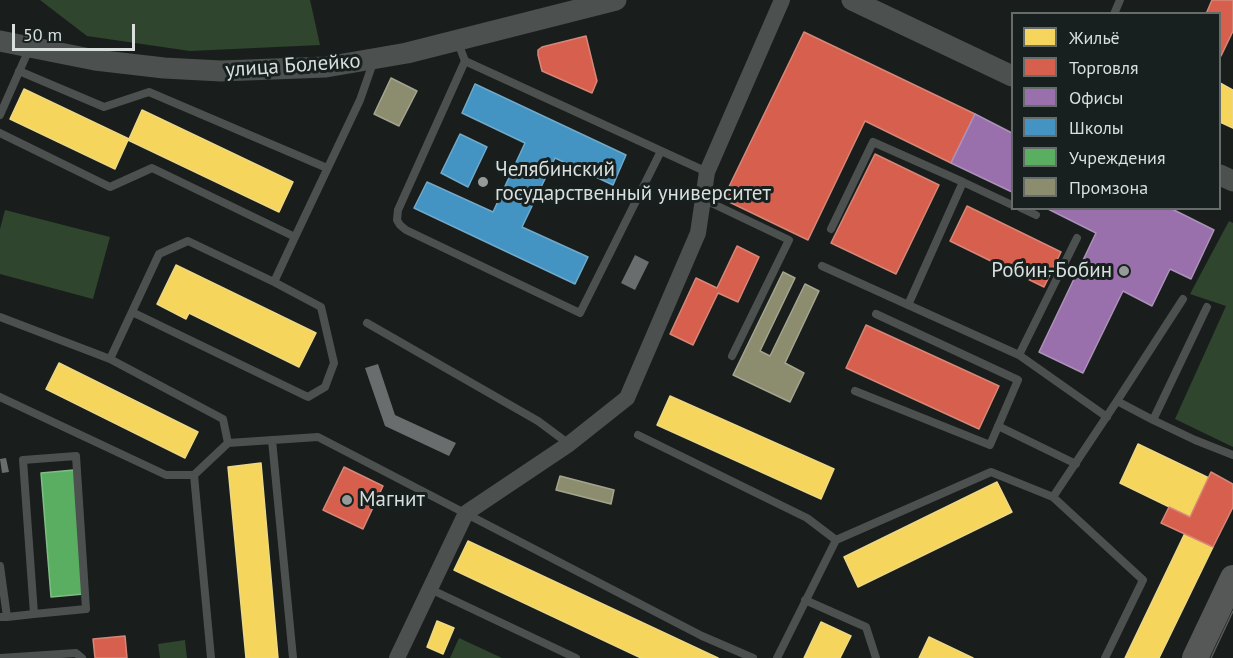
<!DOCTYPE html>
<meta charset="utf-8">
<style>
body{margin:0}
#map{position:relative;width:1233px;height:658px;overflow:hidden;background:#191e1d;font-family:"PT Sans",sans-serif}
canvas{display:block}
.legend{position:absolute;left:1011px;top:12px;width:210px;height:198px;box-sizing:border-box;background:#17201e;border:2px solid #656c6a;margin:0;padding:8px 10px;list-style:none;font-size:18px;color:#d9dfdd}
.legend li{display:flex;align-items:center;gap:12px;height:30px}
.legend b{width:30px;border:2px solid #656c6a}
.scale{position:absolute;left:12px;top:24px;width:123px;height:27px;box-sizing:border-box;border:3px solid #d9dfdd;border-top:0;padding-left:8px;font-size:18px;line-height:21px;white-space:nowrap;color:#d9dfdd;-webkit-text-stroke:4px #17201e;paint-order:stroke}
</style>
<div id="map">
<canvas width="1233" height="658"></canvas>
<ul class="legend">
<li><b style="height:16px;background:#f6d55c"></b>Жильё</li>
<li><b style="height:16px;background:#d6604d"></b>Торговля</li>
<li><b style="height:16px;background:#9970ab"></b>Офисы</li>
<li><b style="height:16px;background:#4393c3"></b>Школы</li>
<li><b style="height:16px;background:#5aae61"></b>Учреждения</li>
<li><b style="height:16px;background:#8c8c6e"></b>Промзона</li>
</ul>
<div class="scale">50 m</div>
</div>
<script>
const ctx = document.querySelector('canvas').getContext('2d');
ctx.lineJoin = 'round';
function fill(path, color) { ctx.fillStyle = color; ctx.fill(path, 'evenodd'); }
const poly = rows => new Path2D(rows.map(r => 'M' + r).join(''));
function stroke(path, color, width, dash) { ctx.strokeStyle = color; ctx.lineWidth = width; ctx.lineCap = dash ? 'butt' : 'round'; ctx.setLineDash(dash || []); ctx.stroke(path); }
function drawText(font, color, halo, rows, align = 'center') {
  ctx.font = font + ' "PT Sans",sans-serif'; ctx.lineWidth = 6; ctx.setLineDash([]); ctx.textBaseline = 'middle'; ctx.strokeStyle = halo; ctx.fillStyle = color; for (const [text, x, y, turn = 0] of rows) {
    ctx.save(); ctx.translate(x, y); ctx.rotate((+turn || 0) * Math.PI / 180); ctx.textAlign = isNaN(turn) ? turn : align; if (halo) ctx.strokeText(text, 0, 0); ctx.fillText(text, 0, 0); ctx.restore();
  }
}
fill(poly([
 [40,0,310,0,320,45,190,51,87,36],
 [5,210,110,237,93,299,0,274,0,229],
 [1229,221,1233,223,1233,447,1175,419,1226,306,1190,294],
 [459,638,502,658,450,658],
 [185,640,187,658,160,658,158,644]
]), '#2f452e');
const homes = poly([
 [1220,83,1233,90,1233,128,1220,122,1220,83],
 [24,89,129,139,142,110,293,182,279,212,128,140,115,169,10,119,24,89],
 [176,265,316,333,299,367,189,313,186,319,157,304,176,265],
 [59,363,198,432,185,458,46,389,59,363],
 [670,396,834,469,821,499,657,425,670,396],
 [1138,444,1209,478,1190,517,1120,483,1138,444],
 [261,463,278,658,246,658,228,467,261,463],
 [997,482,1012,512,858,587,844,557,997,482],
 [1185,533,1213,547,1159,658,1125,658,1185,533],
 [468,541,718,658,641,658,454,570,468,541],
 [437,621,454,628,443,654,427,647,437,621],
 [821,622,851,636,840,658,804,658,821,622],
 [929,637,973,658,919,658,929,637]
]);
fill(homes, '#f6d55c');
stroke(homes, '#edd883', 1.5);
const shops = poly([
 [1212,0,1233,0,1233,31,1221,56,1220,55,1220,14,1206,14,1212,0],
 [804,32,975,114,951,163,865,121,808,240,723,199,804,32],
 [586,36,597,81,592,93,542,71,538,55,538,50,542,47,586,36],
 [875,154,939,185,896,274,831,243,875,154],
 [967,206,1061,252,1044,287,950,241,967,206],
 [737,246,759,257,738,302,718,293,693,345,670,334,696,278,717,288,737,246],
 [866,325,999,386,979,429,846,368,866,325],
 [344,467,383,486,363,529,323,510,344,467],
 [1211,472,1233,484,1233,507,1213,547,1161,523,1169,507,1190,517,1211,472],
 [125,636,127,658,95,658,93,639,125,636]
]);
fill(shops, '#d6604d');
stroke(shops, '#d78678', 1.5);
const offices = poly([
 [975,114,1012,133,1012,192,951,163,975,114],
 [1046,208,1170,208,1214,230,1191,279,1170,269,1152,306,1123,291,1083,373,1039,352,1096,233,1046,208]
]);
fill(offices, '#9970ab');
stroke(offices, '#ac91ba', 1.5);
const schools = poly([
 [475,84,626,155,613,185,555,158,522,227,588,257,575,284,414,208,427,182,493,212,525,143,462,113,475,84],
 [460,134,487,147,468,187,441,173,460,134]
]);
fill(schools, '#4393c3');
stroke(schools, '#70aacb', 1.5);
const public = poly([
 [74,470,84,594,51,597,41,473,74,470]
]);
fill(public, '#5aae61');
stroke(public, '#80bd86', 1.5);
const industry = poly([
 [391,78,417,91,399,126,374,114,391,78],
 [783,272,795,278,760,351,770,356,805,284,819,291,785,363,804,373,790,402,733,375,783,272],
 [560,476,614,490,611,504,556,490,560,476]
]);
fill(industry, '#8c8c6e');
stroke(industry, '#a3a58f', 1.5);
fill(poly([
 [635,255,649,262,635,290,621,283],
 [378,364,395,415,456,443,449,456,385,426,365,368],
 [6,458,9,472,2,473,0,459]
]), '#696d6d');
stroke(poly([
 [1114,14,1120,0],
 [457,40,465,61,398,210,397,220,400,225,406,230,580,313,661,151],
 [465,61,707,172],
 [19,71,104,107,149,92,327,168],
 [0,115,30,47],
 [0,133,110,187,152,168,295,237,360,100,374,60],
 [963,182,1012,205],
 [703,199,789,240,732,356],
 [1021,208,1036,215],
 [831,229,873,142,963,182,908,305],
 [822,266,1019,355,1107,417],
 [132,312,308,397,325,387,334,363,321,307,274,282],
 [0,317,110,359,223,419,228,443,194,475,211,658],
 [367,323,538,421,569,444],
 [1019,355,1077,238],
 [110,359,159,254,188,241,274,282,295,237],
 [855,391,990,445,1018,380,876,314],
 [0,397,166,475,194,475],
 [1117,401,1183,299],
 [1153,420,1207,307],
 [998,426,1076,464],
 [638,435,807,518,836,540],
 [272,440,293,658],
 [228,443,318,437,702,636,753,658],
 [0,566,7,617,0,617],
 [430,589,576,658],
 [805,600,866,627,876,658],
 [7,617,34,614,23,460,76,456,86,609,34,614],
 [0,658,76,653,82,658],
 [777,658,836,540,991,472,1053,497],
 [1105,658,1143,580,1053,497,1117,401,1153,420,1195,440,1233,455]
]), '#4c504e', 8);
stroke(poly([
 [397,658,466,513,569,444,627,398,698,233,707,172,782,0]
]), '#4c504e', 16);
stroke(poly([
 [852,0,1012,76],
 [0,41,95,60,164,68,221,71,326,67,407,53,616,0],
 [1220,175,1233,181]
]), '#4c504e', 21);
stroke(poly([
 [1195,658,1233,578]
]), '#555857', 26);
stroke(poly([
 [1211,658,1233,611]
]), '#5a5c5c', 1.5);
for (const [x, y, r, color] of [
 [483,182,6,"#969b9a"],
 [1124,271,6,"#969b9a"],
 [347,500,6,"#969b9a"]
]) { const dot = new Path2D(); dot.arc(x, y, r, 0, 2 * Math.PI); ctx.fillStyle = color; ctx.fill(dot); stroke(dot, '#17201e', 2); }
drawText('21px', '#d9dfdd', '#17201e', [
 ["улица Болейко",293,66,-4]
]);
drawText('21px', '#d9dfdd', '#17201e', [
 ["Челябинский",495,170],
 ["государственный университет",495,194],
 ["Робин-Бобин",1112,271,"right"],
 ["Магнит",359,500]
], 'left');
</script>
